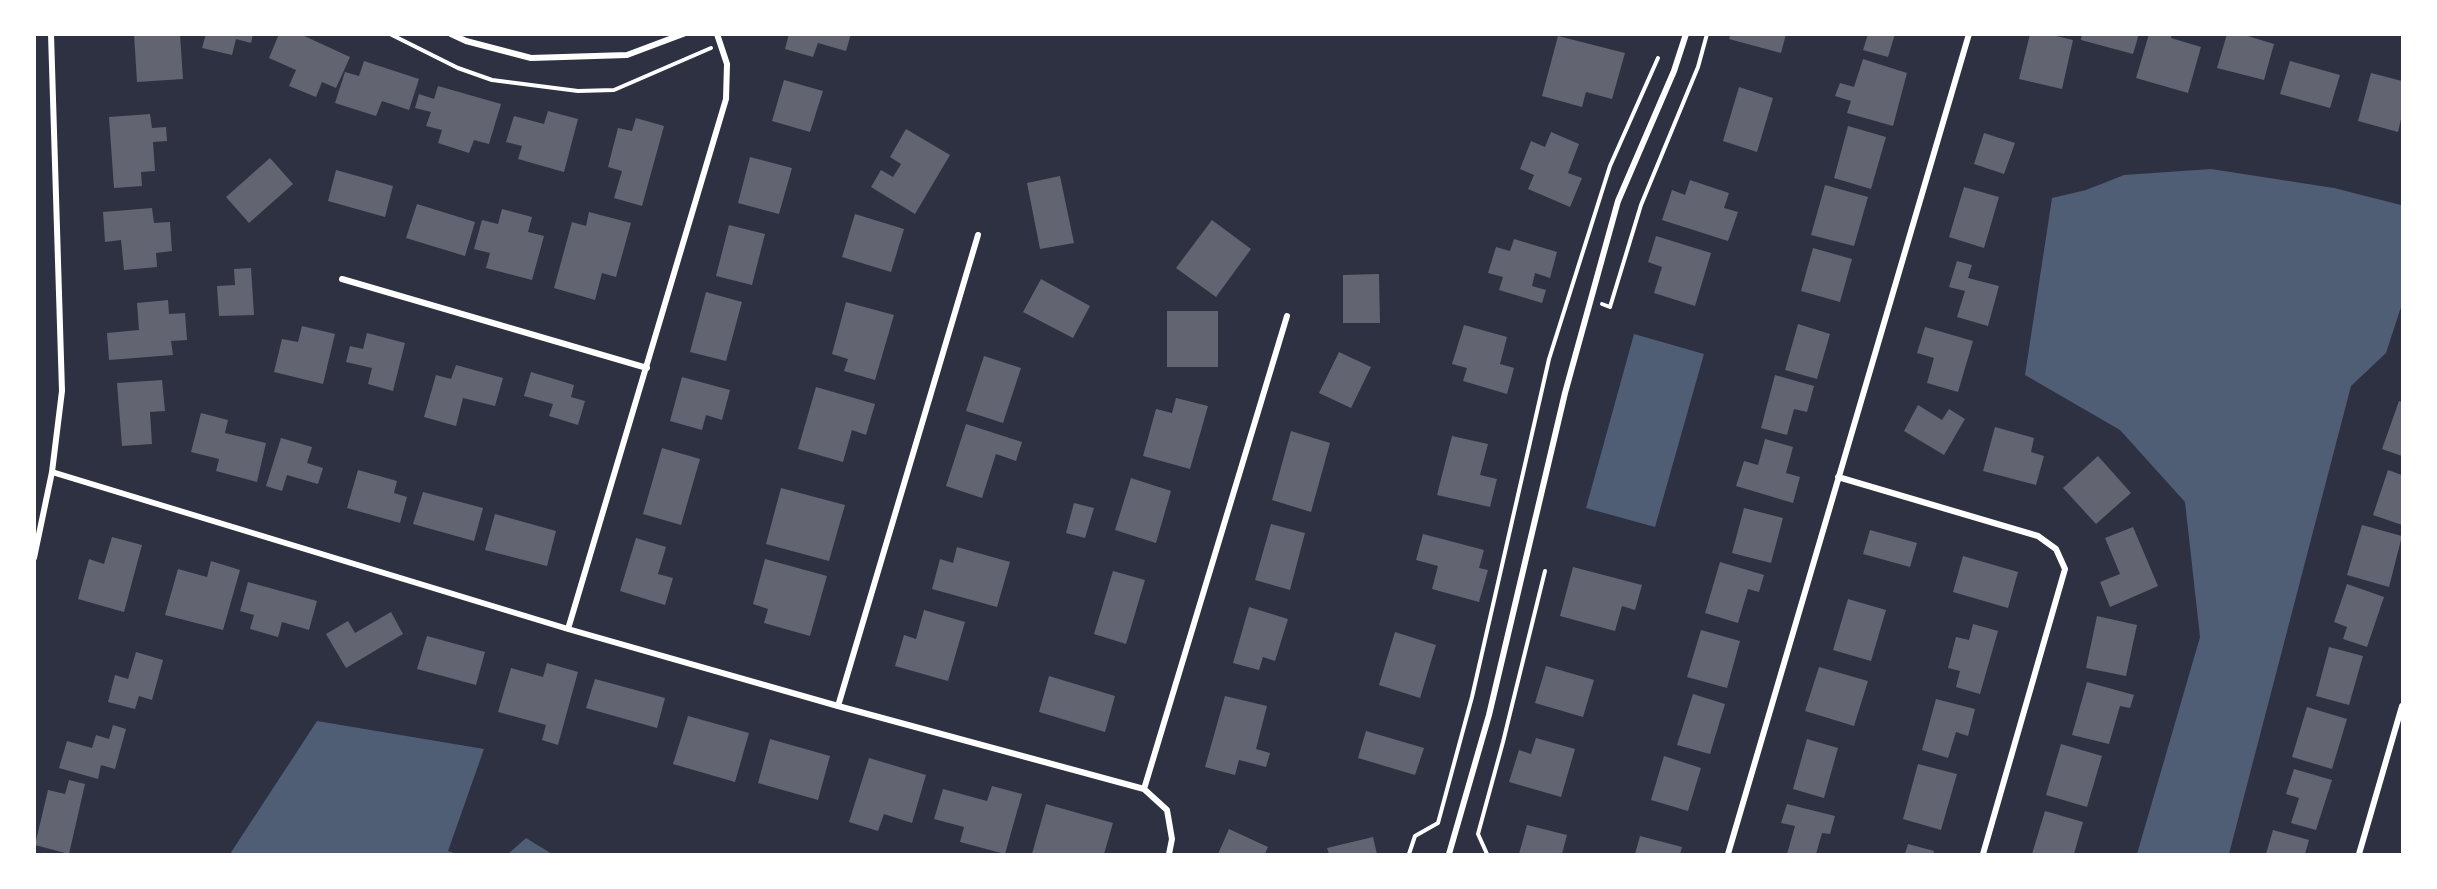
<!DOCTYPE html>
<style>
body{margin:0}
#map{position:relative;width:2437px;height:889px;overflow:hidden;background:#2d3142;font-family:"Public Sans",sans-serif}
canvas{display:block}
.frame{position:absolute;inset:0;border:36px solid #fff;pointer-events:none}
</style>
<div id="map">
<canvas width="2437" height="889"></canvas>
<div class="frame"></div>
</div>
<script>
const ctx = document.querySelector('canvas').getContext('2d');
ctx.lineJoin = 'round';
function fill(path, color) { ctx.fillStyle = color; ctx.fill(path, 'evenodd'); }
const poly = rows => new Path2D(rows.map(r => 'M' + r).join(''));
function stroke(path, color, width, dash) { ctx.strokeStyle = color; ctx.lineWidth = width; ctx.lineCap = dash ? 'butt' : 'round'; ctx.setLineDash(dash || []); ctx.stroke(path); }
fill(poly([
 [2211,169,2334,188,2401,205,2402,206,2402,304,2386,353,2351,386,2229,854,2137,854,2200,637,2185,502,2120,430,2025,375,2052,198,2086,190,2124,175],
 [1634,334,1704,354,1655,527,1586,508],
 [317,721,484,749,448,851,457,854,230,854],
 [526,838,552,854,508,854]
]), '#4f5d75');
fill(poly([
 [134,34,180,34,183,79,137,82],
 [206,34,253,34,251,43,236,39,232,55,202,48],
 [279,34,300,34,350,57,336,88,322,82,316,97,289,86,296,70,269,58],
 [789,34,851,34,846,51,818,43,813,57,785,49],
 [1731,34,1786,34,1781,53,1729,39],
 [1868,34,1895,34,1888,57,1863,50],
 [2030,34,2048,34,2073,40,2062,89,2019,79],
 [2082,34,2139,34,2133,54,2081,40],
 [2149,34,2172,34,2171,38,2201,47,2188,93,2136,78],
 [2227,34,2241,34,2274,44,2264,80,2217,68],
 [1558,36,1625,53,1612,99,1586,92,1582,107,1542,96],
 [1863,59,1907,73,1893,126,1847,113,1851,101,1835,96,1840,83,1854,87],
 [364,61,419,79,409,110,382,101,376,116,335,103,345,72,359,76],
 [2290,61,2340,75,2330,108,2280,94],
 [2371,73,2402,81,2402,115,2398,132,2358,121],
 [784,80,823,91,810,132,772,121],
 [438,86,501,104,489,144,474,140,469,153,438,143,442,130,426,126,431,112,415,108,419,94,434,99],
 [1739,87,1773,98,1757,152,1723,141],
 [548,111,578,119,564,172,518,159,522,146,506,142,514,116,544,124],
 [150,114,152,128,166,127,167,141,153,142,155,171,141,172,142,186,114,188,109,117],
 [636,118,664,126,642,206,614,198,622,171,608,167,618,128,632,131],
 [1848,126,1886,137,1871,189,1834,178],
 [906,129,950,155,915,214,871,187,881,170,893,177,901,164,890,157],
 [1551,132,1579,144,1568,173,1582,178,1570,207,1528,189,1534,175,1520,169,1531,141,1545,147],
 [1984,133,2015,143,2004,174,1974,164],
 [750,157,792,168,779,214,738,203],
 [270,158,293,184,249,223,226,197],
 [336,170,393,186,385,217,328,201],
 [1060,176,1074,243,1040,249,1027,183],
 [1690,180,1729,193,1724,208,1738,212,1728,241,1662,220,1672,190,1685,195],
 [1825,185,1868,197,1854,246,1811,235],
 [1964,187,1999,197,1984,248,1949,237],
 [417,204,475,222,465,256,406,238],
 [152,208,154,223,170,222,172,251,156,253,157,267,124,270,121,240,105,242,103,212],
 [502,209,532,217,528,232,544,236,532,280,486,268,490,253,474,249,482,220,498,224],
 [589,212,631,223,616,277,602,273,595,300,554,288,572,222,586,226],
 [855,214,904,229,891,272,842,257],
 [1212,220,1251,249,1216,297,1176,268],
 [729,225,765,234,752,285,716,276],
 [1656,236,1711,253,1695,306,1654,293,1662,267,1648,262],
 [1514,239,1557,252,1550,278,1535,273,1532,286,1546,290,1542,303,1499,290,1503,277,1488,273,1496,247,1510,251],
 [1813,248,1852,259,1840,302,1801,291],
 [1957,261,1972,265,1968,278,1999,286,1988,326,1957,317,1965,291,1949,287],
 [251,268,254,315,219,316,217,286,235,285,234,269],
 [1379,274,1380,323,1343,323,1343,275],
 [1041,279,1090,306,1073,338,1023,312],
 [706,292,742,302,726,361,690,352],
 [168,300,169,314,185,313,187,340,171,341,173,355,109,360,107,333,139,330,137,303],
 [846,302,894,315,875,380,844,371,848,359,832,354],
 [1167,311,1218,311,1218,367,1167,367],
 [1798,324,1830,334,1817,379,1785,370],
 [1464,325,1507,337,1500,364,1514,368,1507,394,1463,381,1467,368,1452,364],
 [302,326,335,334,323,384,274,372,282,339,298,342],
 [1925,327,1973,341,1958,392,1927,383,1934,358,1917,353],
 [367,333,405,343,393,391,368,384,372,368,346,362,350,346,363,349],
 [1339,352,1371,367,1351,408,1319,393],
 [984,356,1021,368,1003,423,966,411],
 [456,365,503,378,495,406,463,398,456,426,424,417,436,375,451,379],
 [531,372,574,385,571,397,585,401,578,425,549,416,553,404,524,396],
 [1775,375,1814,386,1807,412,1794,409,1787,435,1761,428],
 [682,377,730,390,722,420,706,415,702,430,670,421],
 [162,380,165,411,150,412,152,444,122,446,117,383],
 [816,387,875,404,866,435,852,430,843,462,798,449],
 [1176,398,1208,406,1190,469,1143,456,1156,409,1172,413],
 [2399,401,2402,402,2402,456,2382,449],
 [1918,405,1942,420,1949,409,1965,419,1944,455,1904,431],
 [201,413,228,420,225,433,266,443,257,482,216,471,219,459,191,452],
 [966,424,1022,442,1016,461,996,454,982,498,946,486],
 [1995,427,2034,438,2031,452,2044,456,2036,485,1983,471],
 [1291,431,1330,443,1311,512,1272,500],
 [1452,436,1488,444,1480,475,1497,479,1490,507,1437,495],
 [281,438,312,447,307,463,323,468,318,484,287,475,282,491,266,486],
 [1765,439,1793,447,1786,473,1800,477,1793,503,1736,486,1744,461,1758,465],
 [662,448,700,459,681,525,643,514],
 [2098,456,2131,493,2096,524,2063,488],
 [358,470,397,481,394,493,407,497,400,523,347,508],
 [2388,470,2402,475,2402,525,2373,515],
 [1131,478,1171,491,1156,543,1115,530],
 [781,488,845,505,829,561,766,544],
 [423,492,483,508,474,541,413,524],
 [1074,503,1094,508,1085,538,1066,533],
 [1744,508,1783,518,1771,563,1732,553],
 [495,514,556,531,547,566,485,550],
 [1271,524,1305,533,1290,590,1255,580],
 [2362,525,2402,536,2389,587,2347,575],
 [2133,527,2158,586,2110,607,2100,582,2120,574,2105,538],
 [1870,530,1917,543,1910,567,1863,554],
 [1423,534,1484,550,1479,568,1488,570,1479,602,1432,589,1438,566,1416,560],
 [112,537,142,545,124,612,78,599,89,559,104,564],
 [636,538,666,547,658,574,673,578,665,605,620,591],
 [957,547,1010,562,997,607,932,589,940,559,953,563],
 [1963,556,2018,572,2008,608,1953,592],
 [765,559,827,576,810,636,764,623,768,609,753,604],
 [211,561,240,570,223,630,165,615,178,569,207,577],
 [1720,562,1764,575,1759,592,1748,589,1738,623,1705,613],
 [1573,567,1642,585,1635,610,1622,606,1615,631,1560,616],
 [1113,571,1145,580,1126,644,1094,634],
 [248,582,317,601,309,630,282,622,278,637,250,629,254,615,240,611],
 [2347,584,2384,597,2367,647,2343,639,2347,627,2334,622],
 [1848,599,1886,610,1871,661,1833,650],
 [1249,607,1288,619,1275,661,1263,657,1259,670,1233,663],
 [924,610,965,622,948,681,895,666,904,635,916,639],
 [391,612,403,634,346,668,326,634,348,621,355,633],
 [2097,616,2137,625,2126,676,2086,668],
 [1973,624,1998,631,1980,694,1956,687,1960,671,1948,668,1956,637,1969,640],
 [1701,630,1740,641,1727,688,1687,677],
 [1395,632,1436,645,1420,698,1379,685],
 [427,636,485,652,476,685,417,669],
 [2329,647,2363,656,2349,705,2316,696],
 [136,652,163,660,152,700,139,696,135,709,108,702,115,675,128,679],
 [547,663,578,672,558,745,542,740,546,725,498,712,511,668,543,677],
 [1546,666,1594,680,1583,717,1535,703],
 [1819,667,1868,681,1854,726,1805,711],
 [1049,676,1115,696,1105,732,1039,712],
 [595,679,665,698,657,728,586,708],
 [2087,682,2134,695,2130,708,2120,706,2109,744,2072,735],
 [1693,694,1725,704,1710,754,1677,745],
 [1225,696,1267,706,1256,749,1270,753,1266,767,1239,760,1235,775,1205,767],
 [1936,699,1975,709,1968,736,1956,732,1948,758,1922,750],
 [2307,707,2347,719,2332,769,2292,757],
 [688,716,749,733,735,782,673,764],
 [113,725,126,729,115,769,101,765,98,779,59,768,67,741,92,748,96,735,109,739],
 [1366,731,1424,748,1415,775,1358,758],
 [1536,738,1575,749,1561,797,1509,782,1519,750,1531,754],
 [770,739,830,756,818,800,758,783],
 [1807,739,1838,748,1824,798,1793,789],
 [2061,744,2102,756,2087,807,2046,795],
 [1664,756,1701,768,1688,811,1651,800],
 [869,758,926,775,912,823,884,814,878,831,849,822],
 [1918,764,1957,774,1941,830,1903,819],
 [2294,769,2332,780,2316,830,2291,823,2299,798,2286,794],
 [69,780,85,784,69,854,35,845,48,790,65,794],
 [992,786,1022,794,1005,854,960,842,964,827,934,819,943,789,987,801],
 [1046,804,1113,823,1104,854,1032,854],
 [1787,804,1835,816,1830,834,1822,833,1816,854,1787,854,1795,826,1781,823],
 [2045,811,2083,822,2074,854,2032,854],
 [1527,825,1567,835,1562,854,1519,854],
 [1229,829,1268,847,1265,854,1218,854],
 [2273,830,2309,840,2305,854,2266,854],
 [1640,836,1682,847,1680,854,1635,854],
 [1373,837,1377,854,1329,854,1327,848],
 [1908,844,1934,851,1933,854,1905,854]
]), '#626471');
stroke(poly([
 [390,34,458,68,492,80,578,91,614,90,711,48],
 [1602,304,1610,307,1641,205,1698,67,1707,34],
 [1409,854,1415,836,1438,823,1472,697,1549,359,1610,166,1658,58],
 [1487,854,1478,834,1503,742,1545,571]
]), '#fff', 4);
stroke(poly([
 [451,34,466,41,531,58,627,55,683,34],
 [342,279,647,368],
 [52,472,568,629,838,706,1144,789,1167,810,1172,839,1169,854],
 [1838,477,2038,536,2056,549,2065,569,1983,854],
 [34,558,52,472,62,391,51,34],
 [568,629,726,99,727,64,717,34],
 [838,706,978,235],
 [1144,789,1287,316],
 [1449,854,1489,715,1565,393,1618,201,1674,71,1686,34],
 [1728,854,1969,34],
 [2359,854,2402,706]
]), '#fff', 6);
</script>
